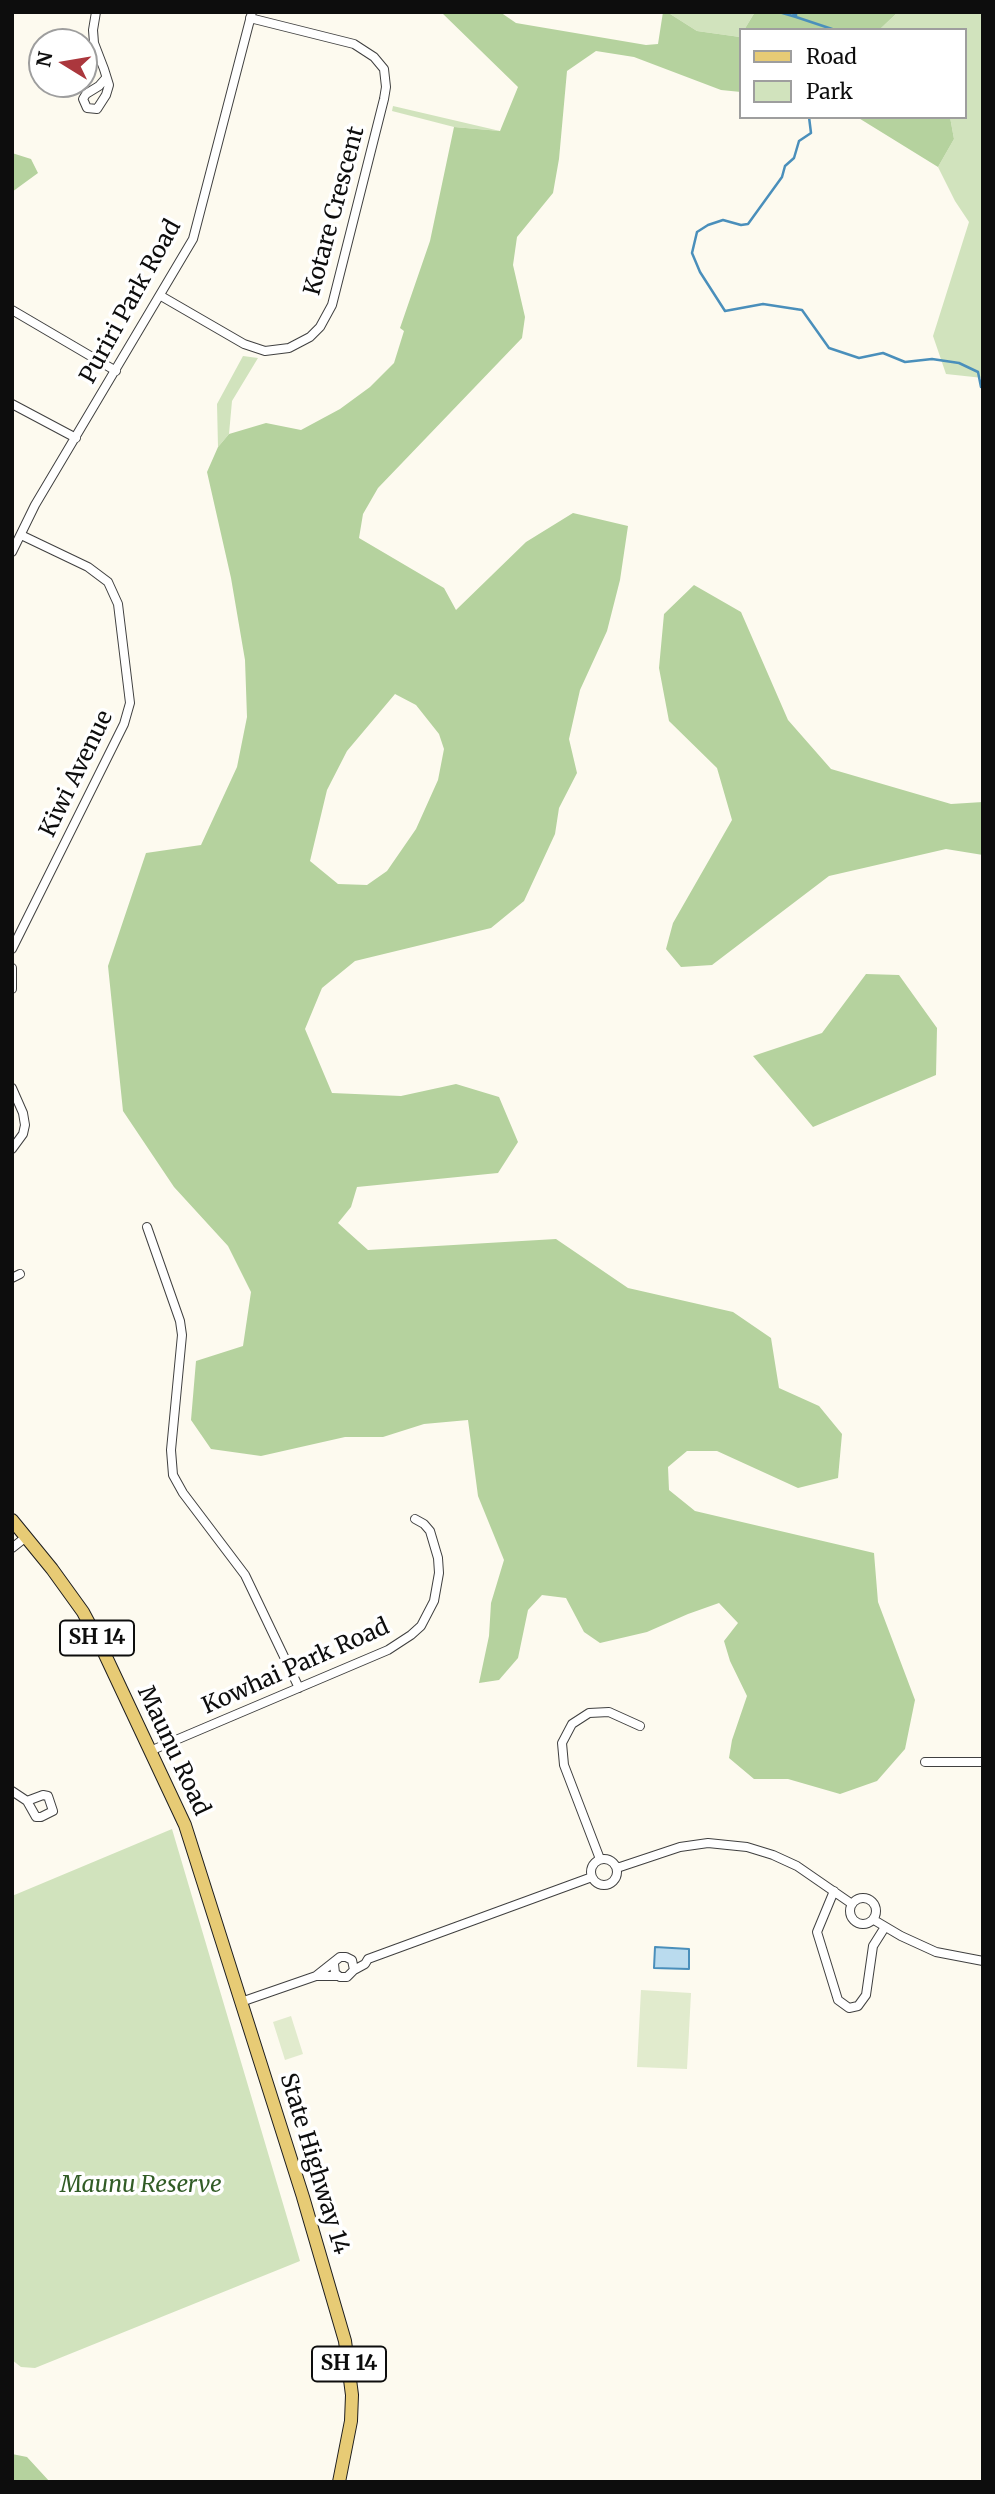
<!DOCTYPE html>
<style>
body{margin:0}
#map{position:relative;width:995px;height:2494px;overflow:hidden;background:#fdfaef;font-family:Merriweather,serif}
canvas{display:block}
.frame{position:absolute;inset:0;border:14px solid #0d0d0d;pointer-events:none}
.legend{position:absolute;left:739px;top:28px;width:228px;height:91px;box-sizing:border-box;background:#fff;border:2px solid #9e9e9e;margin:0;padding:9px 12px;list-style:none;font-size:21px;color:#0d0d0d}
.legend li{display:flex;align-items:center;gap:14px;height:35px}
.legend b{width:35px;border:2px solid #9e9e9e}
.north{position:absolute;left:28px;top:28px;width:70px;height:70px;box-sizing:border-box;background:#fff;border:2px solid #9e9e9e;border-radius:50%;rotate:281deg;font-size:19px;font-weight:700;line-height:28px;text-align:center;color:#0d0d0d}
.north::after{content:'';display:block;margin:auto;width:24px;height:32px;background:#ab373d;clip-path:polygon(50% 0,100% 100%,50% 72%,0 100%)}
</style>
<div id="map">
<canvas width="995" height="2494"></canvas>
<div class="frame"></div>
<ul class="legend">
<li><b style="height:9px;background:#e7cb75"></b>Road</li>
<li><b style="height:19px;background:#d1e3bd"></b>Park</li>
</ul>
<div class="north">N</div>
</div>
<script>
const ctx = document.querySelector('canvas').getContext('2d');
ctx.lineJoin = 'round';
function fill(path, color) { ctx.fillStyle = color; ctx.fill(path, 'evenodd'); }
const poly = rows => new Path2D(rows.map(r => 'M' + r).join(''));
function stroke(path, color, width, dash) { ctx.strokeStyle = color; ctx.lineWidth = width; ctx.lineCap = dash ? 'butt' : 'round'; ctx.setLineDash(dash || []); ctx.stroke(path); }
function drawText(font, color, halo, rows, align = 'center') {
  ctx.font = font + ' Merriweather,serif'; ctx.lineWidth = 7; ctx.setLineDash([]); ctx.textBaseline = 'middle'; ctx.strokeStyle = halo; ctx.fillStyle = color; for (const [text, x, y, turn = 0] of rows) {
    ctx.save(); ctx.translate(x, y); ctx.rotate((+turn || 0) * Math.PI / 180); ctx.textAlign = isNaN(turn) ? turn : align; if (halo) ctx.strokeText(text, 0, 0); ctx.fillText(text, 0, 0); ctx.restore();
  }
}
fill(poly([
 [667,12,755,12,744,30,741,30,740,37,697,31],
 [898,12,983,12,983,378,946,374,933,336,969,222,955,201,938,167,954,139,950,117,965,117,965,30,879,30],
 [393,106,500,131,454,127,392,111],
 [243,356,258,358,232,401,229,434,218,447,217,404],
 [172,1829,300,2261,35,2368,21,2367,12,2360,12,1896]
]), '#d1e3bd');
fill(poly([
 [441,12,500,12,516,23,646,45,658,44,663,12,667,12,697,31,740,37,741,35,741,92,721,90,634,57,596,51,567,71,559,159,553,193,517,237,513,265,525,317,522,338,378,488,363,514,359,538,444,588,456,610,526,542,573,513,628,526,620,580,607,631,580,690,569,739,577,773,559,808,555,834,524,901,491,928,355,961,322,988,305,1029,332,1093,401,1096,456,1084,499,1097,518,1142,498,1173,357,1187,351,1207,338,1223,368,1250,556,1239,628,1288,733,1312,771,1338,779,1388,819,1406,842,1434,838,1478,798,1488,717,1451,687,1451,668,1467,669,1490,695,1511,874,1553,878,1602,915,1700,905,1749,877,1781,840,1794,788,1779,754,1779,729,1758,732,1740,747,1696,730,1661,724,1641,738,1623,719,1603,688,1614,647,1632,600,1643,584,1632,566,1598,542,1595,528,1610,518,1658,499,1680,479,1683,489,1636,491,1603,504,1560,478,1496,468,1420,424,1424,383,1437,345,1437,261,1456,211,1449,191,1420,196,1361,243,1346,251,1292,228,1246,174,1187,123,1111,108,966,146,853,201,845,237,767,247,717,245,660,231,578,207,472,218,447,229,434,266,423,301,430,340,409,370,387,394,363,404,331,400,328,430,241,454,127,500,131,518,87],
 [395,694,416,705,439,734,444,749,438,780,416,829,387,871,367,885,338,884,310,861,327,790,347,751],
 [755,12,898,12,879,30,744,30],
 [857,117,950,117,954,139,938,167],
 [12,153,31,159,38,173,12,192],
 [694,585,741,612,788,720,831,769,951,804,983,802,983,855,946,849,829,876,712,965,681,967,666,949,673,923,732,820,717,768,669,721,659,668,664,614],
 [866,974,899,975,937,1028,936,1075,813,1127,753,1056,822,1033],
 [12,2454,27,2457,50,2482,12,2482]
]), '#b5d29e');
fill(poly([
 [641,1990,691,1993,687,2069,637,2067],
 [291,2016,303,2054,285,2060,273,2022]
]), '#e1ebcd');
const water = poly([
 [655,1947,689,1949,689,1969,654,1968,655,1947]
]);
fill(water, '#badbee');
stroke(water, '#4a8fbb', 2);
stroke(poly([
 [779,12,796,17,796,12],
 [792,12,796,17,835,30],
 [809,117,811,133,799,141,794,158,785,166,782,177,748,224,741,225,723,220,708,225,697,232,692,253,700,272,725,311,763,304,802,310,829,348,859,358,883,353,905,362,932,359,959,363,978,372,981,387,983,387]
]), '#4a8fbb', 2.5);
const street = poly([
 [96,12,93,30,94,43,104,69,109,85,106,95,97,109,87,108,83,99,86,94,99,86,106,78],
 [161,296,244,344,265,351,289,348,310,337,320,327,332,305,384,99,386,87,384,69,374,57,354,44,250,18],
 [12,310,116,371],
 [12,404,76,438],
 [12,552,35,505,193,239,252,12],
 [12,949,124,724,130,703,118,604,108,582,88,567,21,535],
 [12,968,12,989],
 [12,1088,23,1113,25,1125,23,1134,12,1149],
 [147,1227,180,1321,182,1335,171,1450,173,1475,183,1493,245,1575,299,1688],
 [12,1278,20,1274],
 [12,1548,26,1537],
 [150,1751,388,1650,411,1635,421,1626,434,1601,439,1573,438,1558,430,1531,424,1524,415,1519],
 [925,1762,983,1762],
 [12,1791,27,1801,36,1817,41,1817,53,1811,48,1796,43,1795,27,1801],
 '591 1872a13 13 0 1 1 26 0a13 13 0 1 1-26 0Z',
 [600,1859,564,1765,562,1743,572,1724,589,1713,609,1712,640,1726],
 [617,1868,680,1847,708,1843,747,1847,773,1855,797,1866,852,1904],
 [834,1891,817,1932,838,2000,849,2008,858,2006,866,1995,873,1946,885,1927],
 '850 1911a13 13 0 1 1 26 0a13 13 0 1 1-26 0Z',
 [874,1920,901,1936,936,1952,983,1961],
 [354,1970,365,1964,368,1959,592,1877],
 [316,1976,337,1976],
 [241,2002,316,1976,340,1957,346,1957,352,1960,354,1970,347,1977,340,1977,335,1973,334,1964]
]);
const primary = poly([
 [12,1520,52,1569,83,1612,100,1644,185,1825,303,2197,345,2341,352,2395,351,2421,339,2482]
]);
stroke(street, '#404040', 10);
stroke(primary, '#1e1e1e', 14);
stroke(street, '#fff', 8);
stroke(primary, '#e7cb75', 12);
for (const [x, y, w] of [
 [97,1638,74],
 [349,2364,74]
]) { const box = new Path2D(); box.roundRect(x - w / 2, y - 17.5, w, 35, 5); ctx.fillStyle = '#fff'; ctx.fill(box); stroke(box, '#0d0d0d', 2); }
drawText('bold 21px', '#0d0d0d', null, [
 ["SH 14",97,1638],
 ["SH 14",349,2364]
]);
drawText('23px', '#0d0d0d', '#fff', [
 ["Kotare Crescent",335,211,-75],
 ["Puriri Park Road",131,302,-61],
 ["Kiwi Avenue",77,774,-64],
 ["Kowhai Park Road",296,1667,-24],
 ["Maunu Road",173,1751,65],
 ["State Highway 14",314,2164,73]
]);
drawText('italic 23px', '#315c26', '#fff', [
 ["Maunu Reserve",141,2185]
]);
</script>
